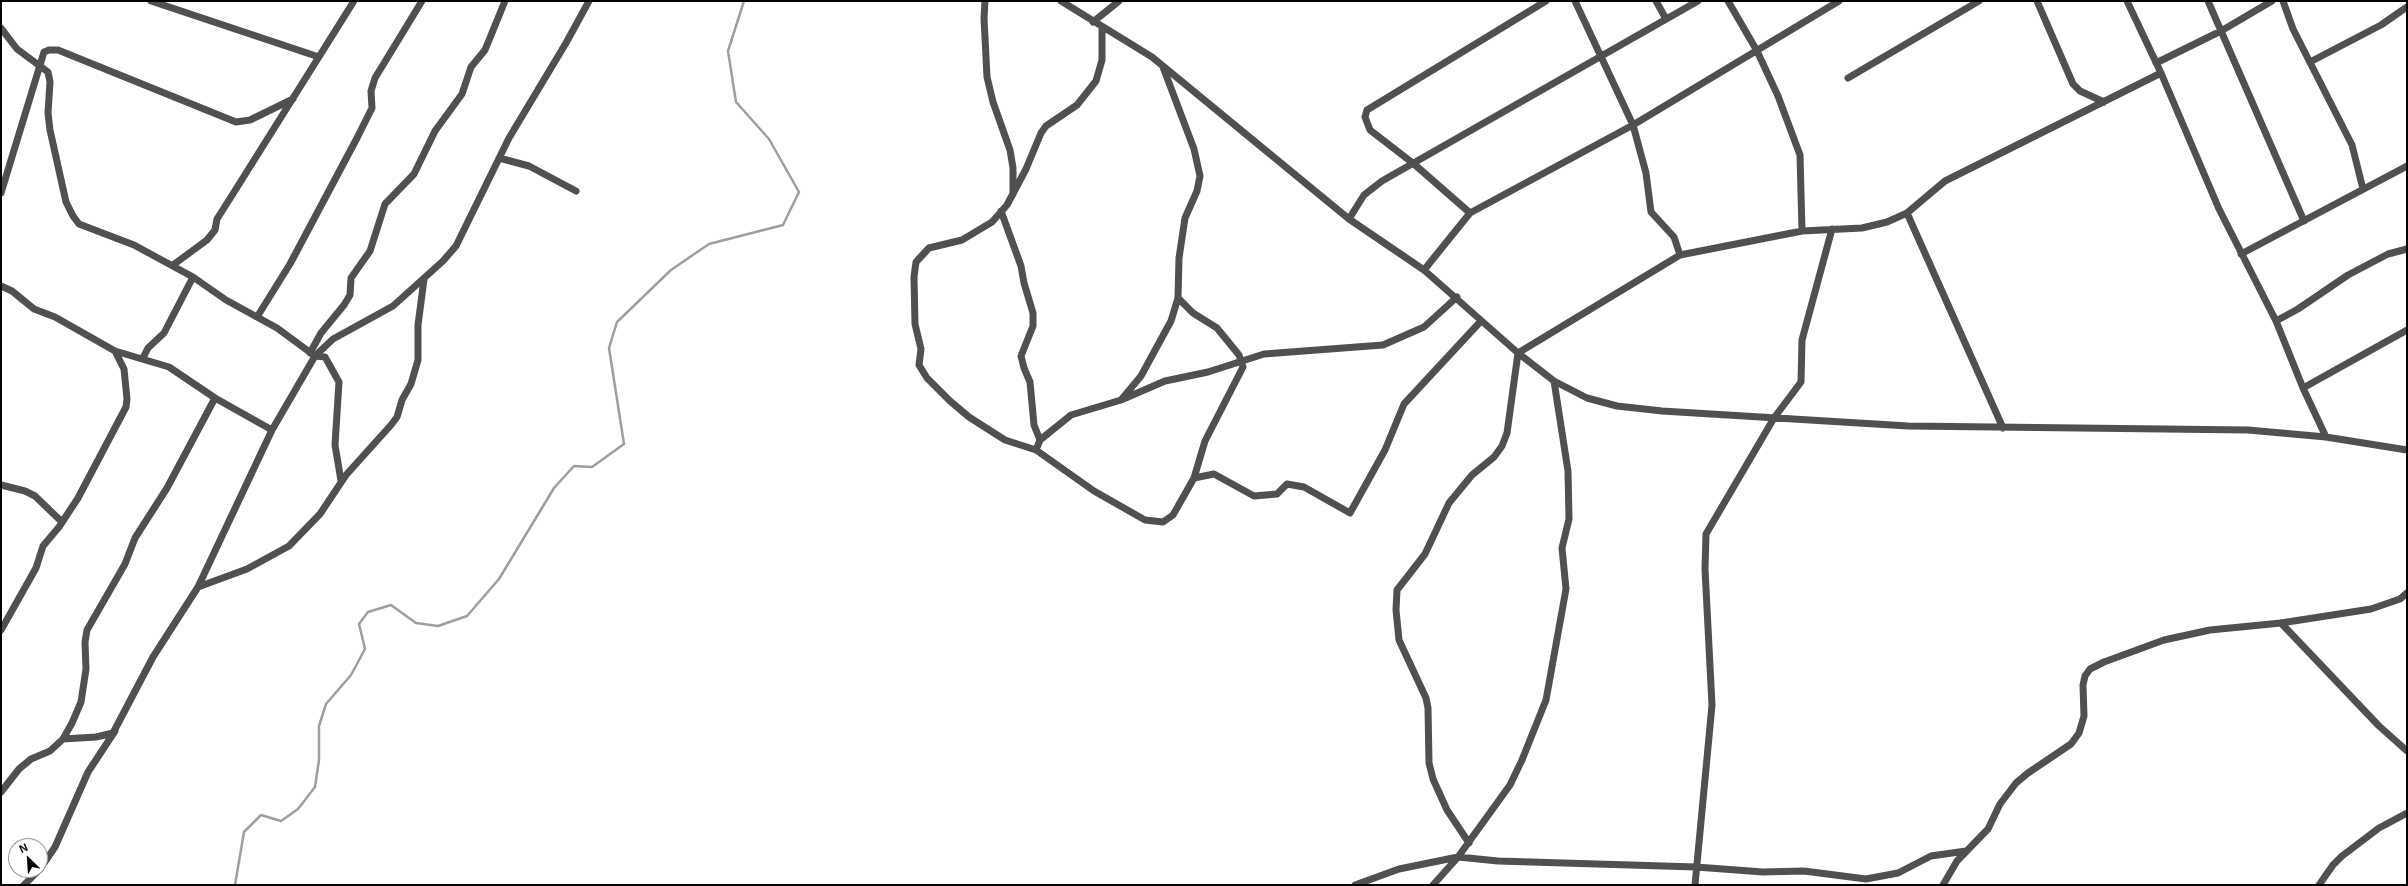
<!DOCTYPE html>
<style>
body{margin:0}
#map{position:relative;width:2408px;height:886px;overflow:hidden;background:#fff;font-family:Arial,sans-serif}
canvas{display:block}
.frame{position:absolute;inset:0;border:2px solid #000;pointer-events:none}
.north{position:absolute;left:8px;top:838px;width:40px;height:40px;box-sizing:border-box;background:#fff;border:1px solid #999;border-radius:50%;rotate:335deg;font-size:11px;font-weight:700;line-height:16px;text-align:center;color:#000}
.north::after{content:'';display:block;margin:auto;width:14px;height:18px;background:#000;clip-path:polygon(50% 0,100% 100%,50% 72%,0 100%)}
</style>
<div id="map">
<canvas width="2408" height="886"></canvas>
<div class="frame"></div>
<div class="north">N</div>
</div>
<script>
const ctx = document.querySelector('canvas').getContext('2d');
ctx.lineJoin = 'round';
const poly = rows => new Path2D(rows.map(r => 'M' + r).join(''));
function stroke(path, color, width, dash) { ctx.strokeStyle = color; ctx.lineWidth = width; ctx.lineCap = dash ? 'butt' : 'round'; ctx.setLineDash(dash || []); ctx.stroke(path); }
stroke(poly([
 [235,885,244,832,261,815,281,821,298,809,315,787,319,760,319,726,326,704,351,675,365,649,359,624,368,612,391,605,416,623,438,626,467,616,499,579,554,488,574,466,592,467,624,444,609,348,617,322,671,270,709,244,783,225,799,192,769,139,736,102,728,51,744,1]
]), '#9e9e9e', 2.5);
stroke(poly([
 [151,1,319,57],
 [985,1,984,18,987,77,993,102,1010,150,1013,168,1013,194],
 [1061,1,1152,57,1349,219,1424,270,1518,353,1554,381,1587,398,1617,406,1662,411,1908,426,2248,430,2326,437,2407,450],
 [1656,1,1666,19],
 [2037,1,2073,84,2080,91,2104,102],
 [2127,1,2161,73,2219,209,2276,321,2303,388,2326,437],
 [2208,1,2304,221],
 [2283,1,2293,29,2352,145,2363,189],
 [1093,22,1119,1],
 [1,28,17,49,48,72,50,82,48,113,50,130,66,202,73,216,79,224,134,245,193,277],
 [1102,28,1102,60,1096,81,1077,105,1046,126,1041,133,1026,169,1007,205,992,222,962,240,929,248,916,262,914,277,915,324,921,349,919,365,927,378,950,401,969,417,1005,440,1036,450,1094,491,1145,520,1163,522,1173,515,1194,478,1205,441,1243,367,1239,355,1217,328,1193,313,1178,298],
 [2310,62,2381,25,2407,7],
 [2156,63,2221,31,2272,1],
 [1848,78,1979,1],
 [499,158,529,166,576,191],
 [1,193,44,52,49,50,58,50,236,122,250,120,293,99],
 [1001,211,1021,266,1024,283,1033,313,1033,326,1021,356,1024,368,1030,382,1034,425,1040,440],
 [1470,213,1414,164,1370,130,1365,117,1367,110,1546,1],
 [1907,213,2003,428],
 [1349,219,1364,195,1382,181,1698,1],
 [1802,231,1862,228,1887,222,1907,213,1945,181,2161,73],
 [2241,254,2407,166],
 [1680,255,1802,231,1800,155,1778,96,1757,51,1728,1],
 [173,265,207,240,215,230,217,219,236,189,354,1],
 [1424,270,1470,213,1633,125,1839,1],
 [1,286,12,291,34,309,55,317,115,351,169,367,215,398],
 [257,317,290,264,357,138,372,108,371,91,375,78,422,1],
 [2276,321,2298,309,2348,275,2388,254,2407,249],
 [310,353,321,333,344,305,350,295,351,278,370,251,385,204,414,174,435,131,462,94,471,67,485,50,505,1],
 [143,358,148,348,164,333,193,277,226,300,277,328,315,356,325,357,339,382,335,445,341,481],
 [2303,388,2407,330],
 [1121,400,1165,381,1208,372,1264,354,1383,345,1424,327,1457,297],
 [1036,450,1040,440,1071,415,1121,400,1141,376,1171,321,1178,298,1179,258,1185,218,1197,191,1200,176,1194,149,1163,67],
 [1194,478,1214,474,1254,496,1277,494,1287,484,1304,487,1350,513,1385,450,1404,404,1481,321],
 [1,485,25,491,35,496,62,522],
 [198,587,272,430],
 [2281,623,2379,726,2407,751],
 [1,630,36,568,43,546,59,527,78,498,126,407,127,399,124,369,115,351],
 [63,739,96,737,113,733,153,657,198,587,247,569,289,546,320,514,346,475,391,425,397,417,402,400,411,384,418,360,418,325,424,279],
 [1,792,19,769,31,759,50,751,63,739,72,723,81,702,86,669,85,642,87,630,125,564,135,538,167,488,215,398,272,430,315,356,333,339,393,306,443,261,456,246,509,138,566,43,589,1],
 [1469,843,1447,810,1433,779,1429,763,1428,708,1426,698,1399,640,1396,610,1397,590,1425,554,1449,503,1472,475,1494,457,1502,446,1507,433,1518,353,1680,255,1674,237,1651,212,1646,173,1633,125,1575,1],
 [40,869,55,847,88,772,115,731],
 [24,885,39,870],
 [1355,885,1399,869,1458,857,1498,861,1696,867,1763,872,1804,871,1866,879,1898,873,1931,856,1966,851],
 [1433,885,1458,857,1510,785,1522,760,1546,700,1566,589,1562,548,1569,519,1568,471,1554,381],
 [1695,885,1712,705,1705,569,1706,534,1774,418,1801,382,1802,340,1832,229],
 [1943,885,1957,861,1988,829,2000,804,2016,783,2028,773,2071,744,2079,733,2084,716,2083,685,2085,676,2090,669,2104,662,2164,640,2210,630,2281,623,2371,609,2400,599,2407,593],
 [2319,885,2333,865,2342,856,2379,828,2407,813]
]), '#505050', 7);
</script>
